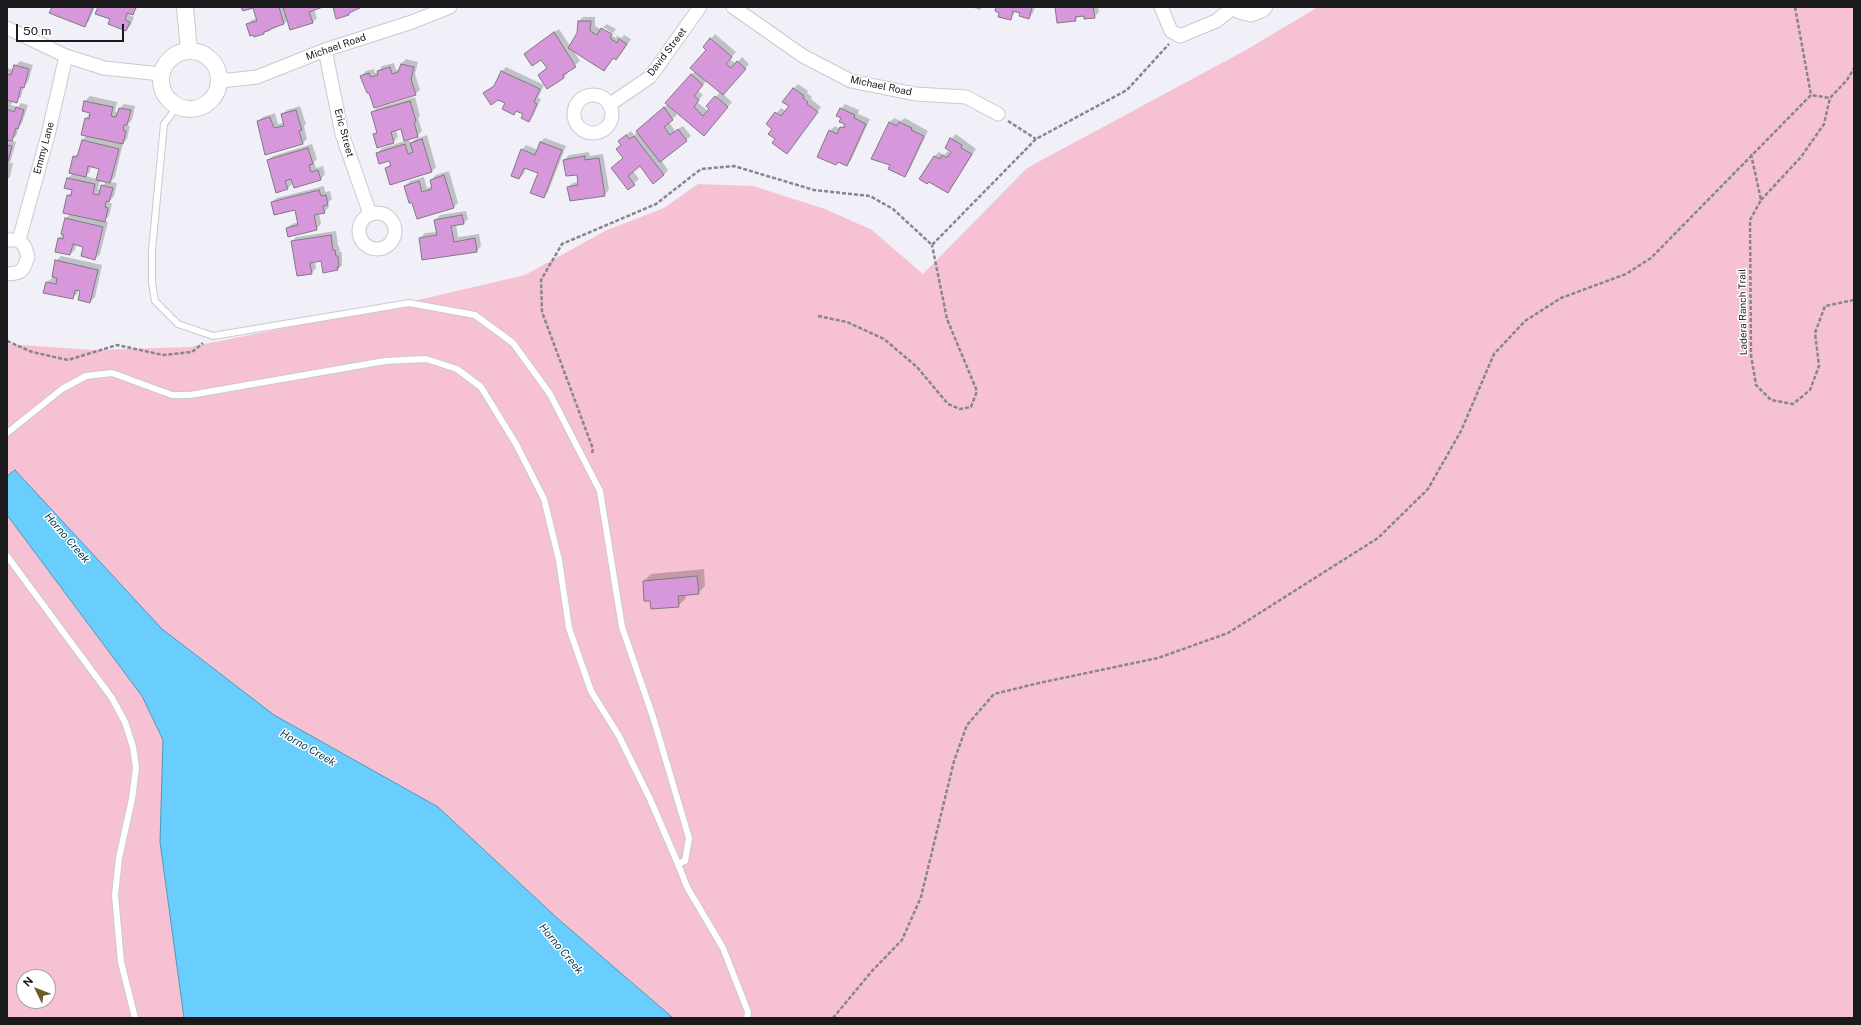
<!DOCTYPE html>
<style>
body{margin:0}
#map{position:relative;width:1861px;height:1025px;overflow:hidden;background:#f1f0f9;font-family:"Public Sans",sans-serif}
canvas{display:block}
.frame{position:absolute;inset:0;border:8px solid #1a1a1c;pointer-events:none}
.north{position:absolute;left:16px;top:969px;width:40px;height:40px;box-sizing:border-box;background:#fff;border:1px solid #a3a3a4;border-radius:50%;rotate:313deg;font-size:11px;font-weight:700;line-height:16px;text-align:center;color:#1a1a1c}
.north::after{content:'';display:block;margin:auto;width:14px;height:18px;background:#6e5d2b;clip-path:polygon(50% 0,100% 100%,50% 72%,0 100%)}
.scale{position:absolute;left:16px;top:24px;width:108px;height:18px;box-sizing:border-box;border:2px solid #1a1a1c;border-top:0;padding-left:5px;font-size:12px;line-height:14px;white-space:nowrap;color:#1a1a1c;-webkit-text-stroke:3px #fff;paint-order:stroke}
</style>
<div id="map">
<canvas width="1861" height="1025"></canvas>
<div class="frame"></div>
<div class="north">N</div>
<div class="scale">50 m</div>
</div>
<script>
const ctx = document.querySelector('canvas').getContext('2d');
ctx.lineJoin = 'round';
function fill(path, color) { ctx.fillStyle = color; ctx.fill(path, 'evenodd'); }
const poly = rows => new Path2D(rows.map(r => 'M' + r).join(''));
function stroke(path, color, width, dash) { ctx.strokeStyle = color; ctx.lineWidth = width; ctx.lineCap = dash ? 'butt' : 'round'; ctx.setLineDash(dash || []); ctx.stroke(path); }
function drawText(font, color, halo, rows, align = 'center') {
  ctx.font = font + ' "Public Sans",sans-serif'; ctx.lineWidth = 3; ctx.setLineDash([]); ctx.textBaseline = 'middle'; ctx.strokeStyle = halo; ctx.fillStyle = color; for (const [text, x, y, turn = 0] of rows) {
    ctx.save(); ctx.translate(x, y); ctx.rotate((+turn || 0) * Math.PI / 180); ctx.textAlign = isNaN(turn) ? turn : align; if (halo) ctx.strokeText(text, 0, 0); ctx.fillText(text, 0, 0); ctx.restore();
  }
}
fill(poly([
 [1318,7,1854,7,1854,1018,7,1018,7,344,92,350,190,347,384,308,525,275,607,230,664,208,698,184,753,186,825,209,872,230,923,274,1027,168,1246,50],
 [24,977,48,977,48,1001,24,1001]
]), '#f6c1d3');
const water = poly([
 [15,470,162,629,274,715,438,807,557,918,673,1018,184,1018,160,842,163,740,142,696,7,515,7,476,15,470]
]);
fill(water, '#69cefd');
stroke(water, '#5198ba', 1);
fill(poly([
 [53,7,95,7,89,21,84,26],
 [99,7,138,7,132,14,130,12,129,15,134,17,131,25,126,30,111,19],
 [254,7,321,7,314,9,317,18,312,23,288,19,284,24,264,33,247,24,252,20,257,18],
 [971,7,982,7,980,10],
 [997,7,1035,7,1033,13,1029,18,1016,11,1010,19,1000,12],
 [1056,7,1098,7,1099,12,1094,17,1079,16,1075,20],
 [583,17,595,17,595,26,616,38,617,36,603,27,607,24,616,29,613,33,621,38,624,35,631,39,621,54,616,59,614,57,604,70,573,50,580,61,567,71,568,73,564,77,539,75,547,67,542,59,525,54,542,40,559,29,570,46,578,33,579,21],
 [715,34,736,52,730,59,736,64,742,57,749,64,723,94,732,102,708,130,674,110,677,115,669,122,675,131,683,126,691,136,661,160,668,170,664,175,640,165,633,171,639,179,628,189,612,168,624,158,622,145,619,141,631,131,634,135,668,104,695,71,707,49,711,39],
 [707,80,720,92,716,97,708,111,697,102,703,95,698,91],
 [406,59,418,62,415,74,420,90,415,94,370,92,361,76,366,71,374,69,375,73,378,72,382,66,394,63,396,70,400,69,401,64],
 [20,61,33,65,28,82,24,86,21,97,16,101,13,100,11,105,18,107,21,103,28,105,22,123,19,127,16,136,11,140,16,142,10,163,13,163,10,177,7,179,7,68,14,70,15,66],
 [506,67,544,85,538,98,541,99,533,116,528,121,524,114,517,110,514,114,506,102,485,93,496,84,501,72],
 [798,84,808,91,807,93,812,97,811,99,821,107,791,148,776,139,774,129,768,124,781,108,786,111,790,106,793,89],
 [90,96,117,102,115,112,119,113,120,108,124,104,135,106,132,120,127,125,130,126,127,139,123,143,115,177,110,182,117,183,114,196,110,201,109,203,112,203,109,216,104,221,108,222,100,254,95,259,84,246,76,244,75,250,70,254,59,238,64,233,66,218,71,213,68,195,74,190,66,188,68,178,73,173,74,157,79,152,82,140,87,135,82,134,86,118,91,112,83,110,85,101],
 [91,166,100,168,97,179,85,176,90,172],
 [100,180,107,181,102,186,101,190,98,189],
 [415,97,420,116,418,118,422,131,417,136,402,128,396,130,398,137,393,142,375,134,377,131,372,113,377,108],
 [845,104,859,110,858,114,870,119,851,160,847,165,839,161,836,164,830,131,835,126,840,129,845,123,841,109],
 [300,106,306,124,304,126,307,139,302,144,258,121,263,117,275,113,278,124,284,123,282,114,287,110],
 [894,118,901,121,905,118,928,131,909,171,904,175,891,165,882,160,880,162,873,159,890,122],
 [956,134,976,149,952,187,948,192,935,156,939,152,944,155,948,151,951,154,951,139],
 [427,135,436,167,431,172,386,168,391,164,390,160,378,153,382,148,409,140,410,144,416,139],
 [545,138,566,146,548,192,544,197,539,172,526,167,524,174,519,178,522,150,526,145,538,150,540,142],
 [312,144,317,159,314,162,316,168,323,166,325,174,321,179,293,183,287,189,268,160,273,156],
 [589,152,590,156,603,154,609,190,604,195,568,187,573,183,579,182,578,173,564,160,569,155],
 [449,171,458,203,453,208,412,201,405,186,410,181,424,177,427,188,433,186,431,180,436,175],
 [324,186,325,192,330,191,332,199,328,203,329,207,324,212,319,213,321,224,316,229,287,228,292,224,299,222,296,209,272,202,277,198],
 [466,211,468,219,463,224,456,225,458,237,479,234,481,246,477,251,420,238,425,233,437,232,435,220,440,215],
 [336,231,338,246,339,246,340,252,342,252,342,265,337,270,322,260,315,261,316,268,312,273,292,241,296,237],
 [61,256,102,265,95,297,90,302,81,291,78,290,77,294,72,298,47,282,52,278,56,261],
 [704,569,705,586,698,593,685,594,686,598,678,606,644,581,651,574]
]), '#0003');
const building = poly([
 [52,7,93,7,85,27,49,13,52,7],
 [98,7,136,7,133,15,127,13,125,20,130,22,126,31,108,24,110,19,95,14,98,7],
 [241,7,279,7,284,24,270,29,270,30,264,32,264,34,254,37,253,35,250,36,246,24,257,21,253,8,243,11,241,7],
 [283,7,323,7,309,12,313,23,290,30,283,7],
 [333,7,362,7,349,13,349,15,336,19,333,7],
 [996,7,1032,7,1029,19,1019,16,1020,13,1013,11,1011,20,998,17,999,13,995,11,996,7],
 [1055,7,1093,7,1095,18,1084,19,1084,16,1075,17,1076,21,1057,23,1055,7],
 [578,21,591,21,590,31,597,35,601,28,612,34,610,38,617,43,619,39,627,44,616,60,613,58,604,71,568,48,577,33,578,21],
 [554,32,576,67,563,75,564,78,547,89,538,75,547,68,541,60,532,66,524,54,554,32],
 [710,38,732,57,726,64,731,68,737,61,746,69,723,95,690,68,706,50,703,47,710,38],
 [401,64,414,67,411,79,416,95,374,108,369,93,367,93,360,76,369,73,371,77,378,75,377,71,390,67,392,74,398,72,401,64],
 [14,65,29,69,24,88,21,87,17,103,7,100,7,74,11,75,14,65],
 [501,71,540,89,534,102,537,104,529,122,521,118,523,114,516,111,514,115,502,109,505,103,498,100,491,105,483,93,494,86,501,71],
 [691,74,703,85,694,96,699,100,694,107,703,116,709,109,706,106,715,96,728,107,704,136,665,103,691,74],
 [793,88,804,96,803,98,808,102,807,104,818,112,787,154,772,143,775,139,768,134,772,129,766,124,775,112,781,116,789,106,782,102,793,88],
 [84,101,113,107,111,116,116,117,119,108,131,110,127,125,124,125,123,130,126,131,123,144,81,135,85,118,89,119,90,113,82,111,84,101],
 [410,101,416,121,414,122,418,137,404,141,401,129,391,132,394,143,377,148,373,134,377,133,371,112,410,101],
 [7,105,8,105,7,109,14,112,16,107,24,110,18,129,16,128,12,141,7,140,7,105],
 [664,107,673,120,664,127,670,135,678,129,687,141,660,162,636,131,664,107],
 [840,108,855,115,854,118,866,124,847,166,838,162,836,165,817,157,829,130,837,134,840,127,844,128,845,124,839,122,841,118,836,116,840,108],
 [296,110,302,130,299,131,303,144,265,155,257,121,270,117,274,128,284,126,281,114,296,110],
 [889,122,897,126,899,122,912,128,911,130,924,136,905,177,888,169,890,165,871,159,889,122],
 [626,135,629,139,634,136,664,175,653,184,640,166,628,176,635,185,628,190,611,168,623,158,616,149,621,145,618,141,626,135],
 [950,138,962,145,961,148,972,154,948,193,929,182,927,184,919,179,934,156,940,159,942,155,947,158,951,152,945,148,950,138],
 [422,139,432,172,390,185,385,168,391,166,389,161,379,164,376,153,405,144,408,154,413,152,410,143,422,139],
 [82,140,119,149,110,183,96,180,99,169,88,166,86,177,69,173,73,156,77,157,82,140],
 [540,142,562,150,544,198,530,193,538,173,524,168,519,179,511,176,521,149,535,155,540,142],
 [7,145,12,146,7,165,7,145],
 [308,148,313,164,309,165,311,172,318,170,321,180,294,188,291,179,285,181,288,189,276,193,267,160,308,148],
 [585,156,585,160,599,158,605,196,570,201,567,187,578,185,577,175,566,176,563,160,585,156],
 [444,175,454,208,417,219,412,203,409,203,404,186,419,181,422,192,432,189,430,180,444,175],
 [67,178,95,184,93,194,99,195,101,185,113,188,109,202,106,201,105,207,108,208,105,222,63,213,67,195,71,196,72,190,64,188,67,178],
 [319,190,321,196,326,195,328,205,323,206,325,213,314,215,317,230,288,237,286,228,298,225,295,210,274,215,271,202,319,190],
 [462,215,464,224,451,226,454,242,475,238,477,252,422,260,419,238,437,235,434,220,462,215],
 [65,218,103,227,95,260,81,256,83,247,73,244,70,255,55,252,58,238,63,239,64,235,61,234,65,218],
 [331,235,333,250,335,250,336,256,338,256,339,267,337,267,338,270,323,273,321,261,310,263,312,274,297,276,291,241,331,235],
 [55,260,98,270,90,303,78,300,80,291,75,290,73,299,43,293,46,282,56,284,57,278,52,277,55,260],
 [697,576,699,594,678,596,679,607,651,609,650,601,644,601,643,581,697,576]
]);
fill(building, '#d798db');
stroke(building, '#7f797f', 1);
const service = poly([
 [177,107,164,124,152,250,152,283,155,301,178,324,213,336,409,303,475,315,513,343,550,394,600,491,622,627,653,717,689,838,685,861,678,864,687,887,723,948,748,1012,747,1018],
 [7,433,62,389,86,376,112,373,172,395,190,395,385,361,426,359,457,369,481,387,516,444,544,499,559,560,569,628,591,691,619,736,650,799,678,864],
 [7,556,112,698,125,722,133,747,136,768,132,799,119,858,115,895,121,962,135,1018]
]);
const minor = poly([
 [733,7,803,56,851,81,915,94,966,97,998,114],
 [1161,7,1171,31,1180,36,1216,21,1234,7],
 [1234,7,1239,12,1251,15,1262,11,1266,7],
 [7,28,66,56,104,68,161,74],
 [325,50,342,134,370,214],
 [220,81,257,77,325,50,412,22,450,7],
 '574 114a19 19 0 1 1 38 0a19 19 0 1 1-38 0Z',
 [609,105,650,77,700,7],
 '359 231a18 18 0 1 1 36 0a18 18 0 1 1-36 0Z',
 [7,240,19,240,25,247,28,257,24,267,21,271,16,273,7,274],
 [19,240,48,135,66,56]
]);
const tertiary = poly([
 [185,7,189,51],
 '161 80a29 29 0 1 1 58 0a29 29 0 1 1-58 0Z'
]);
stroke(service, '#cac9d1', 8);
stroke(minor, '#cac9d1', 15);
stroke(tertiary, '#cac9d1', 18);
stroke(poly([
 [1795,7,1811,95],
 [1008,121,1036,139],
 [1751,154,1761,200,1750,220,1751,355,1756,385,1771,400,1793,404,1810,390,1819,366,1815,333,1825,306,1854,300],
 [1761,200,1801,157,1824,124,1830,98],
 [818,316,847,322,884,339,917,367,948,404,960,409,971,407,977,391,947,319,932,245],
 [7,341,32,352,68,360,117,345,163,355,192,352,203,343],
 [592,453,593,449,542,312,541,280,562,244,656,204,701,169,734,166,814,190,870,196,893,209,932,245,1036,139,1127,90,1169,44],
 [833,1018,872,971,902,940,921,897,954,761,967,725,994,694,1039,683,1158,658,1228,633,1378,538,1428,489,1461,431,1494,354,1525,321,1561,298,1626,274,1651,258,1811,95,1830,98,1847,80,1854,68]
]), '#87868c', 2.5, [4, 2]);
stroke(service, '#fff', 6);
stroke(minor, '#fff', 13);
stroke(tertiary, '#fff', 16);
drawText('10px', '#1a1a1c', '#fff', [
 ["Michael Road",336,47,-19],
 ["David Street",667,52,-53],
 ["Michael Road",881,86,12],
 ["Eric Street",344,133,75],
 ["Emmy Lane",44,148,-75],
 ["Ladera Ranch Trail",1743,312,-91]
]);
drawText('italic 11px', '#0c3a4d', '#fff', [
 ["Horno Creek",67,538,49],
 ["Horno Creek",308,748,30],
 ["Horno Creek",561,949,50]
]);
</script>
